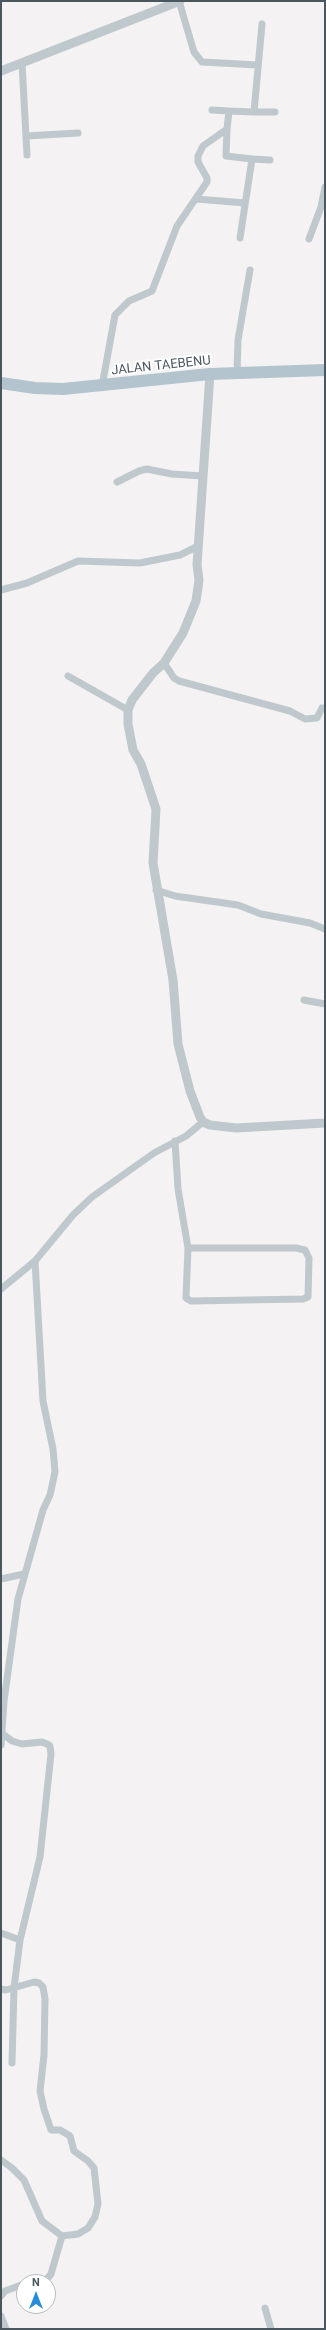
<!DOCTYPE html>
<style>
body{margin:0}
#map{position:relative;width:326px;height:2330px;overflow:hidden;background:#f4f2f2;font-family:Roboto,sans-serif}
canvas{display:block}
.frame{position:absolute;inset:0;border:2px solid #4a575e;pointer-events:none}
.north{position:absolute;left:16px;top:2274px;width:40px;height:40px;box-sizing:border-box;background:#fff;border:1px solid #b7bcbf;border-radius:50%;rotate:0deg;font-size:11px;font-weight:700;line-height:16px;text-align:center;color:#4a575e}
.north::after{content:'';display:block;margin:auto;width:14px;height:18px;background:#248cdb;clip-path:polygon(50% 0,100% 100%,50% 72%,0 100%)}
</style>
<div id="map">
<canvas width="326" height="2330"></canvas>
<div class="frame"></div>
<div class="north">N</div>
</div>
<script>
const ctx = document.querySelector('canvas').getContext('2d');
ctx.lineJoin = 'round';
const poly = rows => new Path2D(rows.map(r => 'M' + r).join(''));
function stroke(path, color, width, dash) { ctx.strokeStyle = color; ctx.lineWidth = width; ctx.lineCap = dash ? 'butt' : 'round'; ctx.setLineDash(dash || []); ctx.stroke(path); }
function drawText(font, color, halo, rows, align = 'center') {
  ctx.font = font + ' Roboto,sans-serif'; ctx.lineWidth = 4; ctx.setLineDash([]); ctx.textBaseline = 'middle'; ctx.strokeStyle = halo; ctx.fillStyle = color; for (const [text, x, y, turn = 0] of rows) {
    ctx.save(); ctx.translate(x, y); ctx.rotate((+turn || 0) * Math.PI / 180); ctx.textAlign = isNaN(turn) ? turn : align; if (halo) ctx.strokeText(text, 0, 0); ctx.fillText(text, 0, 0); ctx.restore();
  }
}
stroke(poly([
 [179,1,194,52,202,62,258,65],
 [22,63,27,155],
 [212,110,229,111],
 [254,112,275,112],
 [26,136,78,133],
 [252,159,270,160],
 [197,199,245,203],
 [240,238,252,159,226,156,227,129,229,111,254,112,262,24],
 [309,239,321,207,325,187],
 [237,372,238,340,250,270],
 [102,386,115,315,129,301,152,291,177,226,207,182,207,178,198,162,198,156,203,146,227,129],
 [117,482,139,471,147,469,172,474,203,476],
 [1,590,27,583,78,561,140,563,180,555,198,546],
 [164,663,174,678,179,681,290,711,305,719,317,718,322,708],
 [68,676,128,710],
 [156,890,175,896,238,905,261,914,310,923,325,929],
 [304,1000,325,1004],
 [175,1141,178,1189,188,1248,186,1298,191,1301,303,1299,308,1297,309,1258,305,1250,296,1248,188,1248],
 [1,1289,35,1261,73,1215,92,1197,154,1153,186,1136,203,1122],
 [1,1579,24,1574],
 [3,1734,12,1741,22,1744,42,1742,47,1744,50,1746,51,1754,40,1857,20,1940],
 [1,1745,4,1701,18,1599,43,1510,50,1495,55,1472,53,1449,43,1401,35,1261],
 [1,1933,20,1940,14,1988,12,2063],
 [1,1989,6,1990,34,1982,39,1983,43,1987,45,1999,44,2055,40,2091,44,2109,51,2130,60,2130,70,2136,74,2151,88,2161,94,2168,98,2204,95,2217,88,2228,78,2234,62,2236,42,2221,24,2180,12,2168,1,2160],
 [39,2282,47,2279,51,2274,62,2236],
 [1,2296,5,2291,24,2284],
 [265,2308,271,2329],
 [1,2316,6,2329]
]), '#bec8cd', 7);
stroke(poly([
 [1,71,180,1],
 [210,374,197,565,199,580,196,601,183,633,164,663,153,673,132,700,128,710,128,724,133,750,141,764,156,809,153,863,173,980,178,1044,190,1091,200,1117,203,1122,210,1125,236,1128,325,1123]
]), '#bec8cd', 9);
stroke(poly([
 [1,383,35,388,63,389,210,374,325,370]
]), '#b3c4ce', 12);
drawText('13px', '#4a575e', '#fff', [
 ["JALAN TAEBENU",161,366,-6]
]);
</script>
